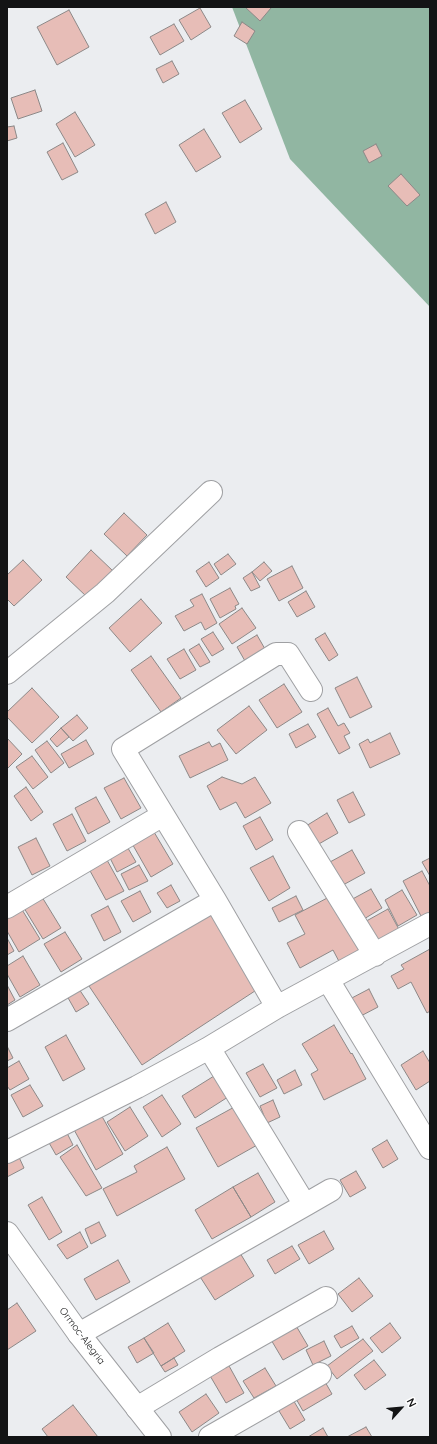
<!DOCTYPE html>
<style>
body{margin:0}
#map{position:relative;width:437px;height:1444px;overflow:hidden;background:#ebedf0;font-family:Quicksand,sans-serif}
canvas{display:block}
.frame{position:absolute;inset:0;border:8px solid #131415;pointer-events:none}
.north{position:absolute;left:381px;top:1388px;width:40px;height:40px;-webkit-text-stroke:3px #fff;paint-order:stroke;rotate:63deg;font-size:11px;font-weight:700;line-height:16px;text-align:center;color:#131415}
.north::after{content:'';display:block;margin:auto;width:14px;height:18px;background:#131415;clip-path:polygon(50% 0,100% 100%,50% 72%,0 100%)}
</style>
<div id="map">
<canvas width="437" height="1444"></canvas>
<div class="frame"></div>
<div class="north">N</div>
</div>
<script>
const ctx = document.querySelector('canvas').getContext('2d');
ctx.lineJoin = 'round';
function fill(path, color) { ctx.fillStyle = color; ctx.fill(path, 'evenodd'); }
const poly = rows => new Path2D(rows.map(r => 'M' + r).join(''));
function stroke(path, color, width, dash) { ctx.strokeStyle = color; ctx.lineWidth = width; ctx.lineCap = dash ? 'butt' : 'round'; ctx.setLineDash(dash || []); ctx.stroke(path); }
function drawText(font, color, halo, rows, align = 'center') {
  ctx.font = font + ' Quicksand,sans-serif'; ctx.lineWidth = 3; ctx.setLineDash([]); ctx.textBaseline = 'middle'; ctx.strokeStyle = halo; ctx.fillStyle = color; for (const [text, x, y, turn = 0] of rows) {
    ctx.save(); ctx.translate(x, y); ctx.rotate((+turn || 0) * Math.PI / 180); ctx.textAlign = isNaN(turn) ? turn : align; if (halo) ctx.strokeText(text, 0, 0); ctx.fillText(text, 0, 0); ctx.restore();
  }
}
fill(poly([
 [232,7,430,7,430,307,290,159]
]), '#91b6a2');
const building = poly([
 [245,7,270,7,271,8,260,21,245,7],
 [200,8,211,27,191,40,179,20,200,8],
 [69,10,89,47,57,65,37,27,69,10],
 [242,22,255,31,247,44,234,36,242,22],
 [174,24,184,41,160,55,150,37,174,24],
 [172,61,179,74,163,83,156,69,172,61],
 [35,90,42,111,18,119,11,98,35,90],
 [245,100,262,129,240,143,222,113,245,100],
 [75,112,95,145,75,157,56,124,75,112],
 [14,126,17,138,7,141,7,127,14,126],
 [204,129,221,157,196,172,179,145,204,129],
 [63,143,78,172,62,180,47,152,63,143],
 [376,144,382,156,369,163,363,151,376,144],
 [401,174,420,195,407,206,388,186,401,174],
 [166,202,176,222,155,234,145,214,166,202],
 [124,513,147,535,127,556,104,534,124,513],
 [91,550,113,571,87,597,66,577,91,550],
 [228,554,236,564,221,575,214,564,228,554],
 [23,560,42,580,14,606,7,599,7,575,23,560],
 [209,562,219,578,206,587,196,571,209,562],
 [264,562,272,571,260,581,252,572,264,562],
 [292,566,303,588,279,601,267,579,292,566],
 [252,572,260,587,251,591,243,578,252,572],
 [230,588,239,604,235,606,236,609,220,618,210,599,230,588],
 [306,591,315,607,297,617,288,602,306,591],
 [202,594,217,623,205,630,201,622,184,631,175,616,194,606,190,600,202,594],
 [141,599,162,623,130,652,109,628,141,599],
 [242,608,256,628,232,644,219,624,242,608],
 [213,632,224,649,212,656,201,639,213,632],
 [325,633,338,655,329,661,315,639,325,633],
 [257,635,265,649,245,661,237,647,257,635],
 [199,644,210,662,200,667,189,650,199,644],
 [184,649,196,670,180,679,167,659,184,649],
 [151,656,181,698,161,712,131,670,151,656],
 [357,677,372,707,350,718,335,688,357,677],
 [284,684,302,712,277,728,259,700,284,684],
 [32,688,59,717,32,743,7,717,7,712,32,688],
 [249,706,267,730,236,754,217,730,249,706],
 [328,708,338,726,344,723,350,733,344,736,350,748,339,754,317,714,328,708],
 [77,715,88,728,73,741,61,728,77,715],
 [308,724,316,737,296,748,289,734,308,724],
 [61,728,69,737,57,747,50,739,61,728],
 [390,733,400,754,370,768,359,744,368,739,370,743,390,733],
 [7,738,22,754,8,768,7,767,7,738],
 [86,740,94,754,69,768,61,754,86,740],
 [47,741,64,763,51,773,35,750,47,741],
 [209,742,212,747,220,743,228,760,190,778,179,756,209,742],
 [32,756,48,777,33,789,16,767,32,756],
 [222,777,242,784,255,777,271,803,245,818,236,802,220,810,207,786,222,777],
 [124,778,141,808,121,819,104,788,124,778],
 [26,787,43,812,31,821,14,796,26,787],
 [353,792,365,815,349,823,337,800,353,792],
 [96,797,110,822,88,834,75,808,96,797],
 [327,813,338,833,317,845,306,826,327,813],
 [72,814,86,841,67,851,53,824,72,814],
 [260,817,273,840,256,850,243,826,260,817],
 [151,827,173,864,151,877,130,840,151,827],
 [36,838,50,866,32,875,18,847,36,838],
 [125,843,136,862,117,872,107,852,125,843],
 [352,850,365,873,343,885,330,862,352,850],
 [273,856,290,888,269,901,250,868,273,856],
 [430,858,430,876,422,862,430,858],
 [107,860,124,891,106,900,89,869,107,860],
 [139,865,148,881,129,890,121,874,139,865],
 [422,871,430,886,430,913,422,918,403,881,422,871],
 [171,885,180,901,167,908,157,893,171,885],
 [371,889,382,908,359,922,347,902,371,889],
 [402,890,417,915,398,926,385,900,402,890],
 [140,891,151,912,133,922,121,901,140,891],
 [296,896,303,910,279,922,272,908,296,896],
 [331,896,369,956,343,969,333,950,300,968,287,943,305,934,295,915,331,896],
 [42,897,61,928,43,939,24,908,42,897],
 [108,906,121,932,104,941,91,915,108,906],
 [209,907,261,987,142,1065,89,986,209,907],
 [21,908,40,939,19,952,7,931,7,917,21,908],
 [388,909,403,937,375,951,361,924,388,909],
 [65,932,82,959,61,972,44,944,65,932],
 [7,938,14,951,7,955,7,938],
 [430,949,430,1011,427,1013,411,982,398,989,391,976,404,969,401,965,430,949],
 [23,956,40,985,20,997,7,974,7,966,23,956],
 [7,985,15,1000,7,1005,7,985],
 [79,989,89,1004,76,1012,67,996,79,989],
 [369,989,378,1007,357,1018,348,1000,369,989],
 [334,1025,351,1054,352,1053,366,1079,324,1100,311,1074,318,1070,302,1044,334,1025],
 [66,1035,85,1069,63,1081,45,1047,66,1035],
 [7,1046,13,1058,7,1061,7,1046],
 [423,1051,430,1063,430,1081,416,1090,401,1065,423,1051],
 [19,1061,29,1079,10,1090,7,1086,7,1068,19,1061],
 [263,1064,277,1088,260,1097,246,1073,263,1064],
 [295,1070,302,1085,284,1094,277,1080,295,1070],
 [214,1076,228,1097,195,1118,182,1096,214,1076],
 [30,1085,43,1106,23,1117,11,1095,30,1085],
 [162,1095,181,1124,162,1137,143,1107,162,1095],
 [273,1100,280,1117,267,1123,260,1106,273,1100],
 [238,1105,259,1144,218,1167,196,1128,238,1105],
 [130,1107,148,1136,125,1151,107,1122,130,1107],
 [99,1111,123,1154,96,1170,72,1126,99,1111],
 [66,1131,73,1145,56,1155,48,1141,66,1131],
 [387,1140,398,1159,383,1168,372,1149,387,1140],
 [77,1145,102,1188,86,1196,60,1157,77,1145],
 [167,1147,185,1179,117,1216,103,1189,137,1172,134,1166,167,1147],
 [18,1155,24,1168,7,1177,7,1160,18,1155],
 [356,1171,366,1188,350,1197,340,1180,356,1171],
 [258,1173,275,1202,251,1217,233,1187,258,1173],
 [233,1187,251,1217,212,1239,195,1210,233,1187],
 [42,1197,62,1232,49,1240,28,1205,42,1197],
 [99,1222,106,1236,91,1244,85,1229,99,1222],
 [324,1231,334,1249,309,1264,298,1245,324,1231],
 [80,1232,88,1247,67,1259,57,1245,80,1232],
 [292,1246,300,1259,275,1274,267,1260,292,1246],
 [237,1248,254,1276,215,1300,197,1272,237,1248],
 [118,1260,130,1282,96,1300,84,1279,118,1260],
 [359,1278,373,1296,352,1312,338,1294,359,1278],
 [17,1303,36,1331,7,1350,7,1310,17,1303],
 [168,1323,185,1351,161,1366,144,1338,168,1323],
 [390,1323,401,1338,382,1353,370,1338,390,1323],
 [295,1324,308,1346,283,1360,270,1338,295,1324],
 [352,1326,359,1338,341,1348,334,1336,352,1326],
 [144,1338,154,1353,137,1363,128,1347,144,1338],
 [363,1339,373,1351,337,1379,327,1366,363,1339],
 [324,1341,331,1356,313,1365,306,1350,324,1341],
 [174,1358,178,1365,165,1372,161,1366,174,1358],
 [374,1360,386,1375,365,1390,354,1375,374,1360],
 [228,1364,244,1393,226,1403,209,1374,228,1364],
 [265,1368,276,1386,254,1398,243,1381,265,1368],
 [324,1380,332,1394,303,1411,295,1397,324,1380],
 [206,1394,219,1413,192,1432,179,1412,206,1394],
 [292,1398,305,1420,290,1429,276,1406,292,1398],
 [73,1405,98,1437,48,1437,42,1429,73,1405],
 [366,1427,372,1437,347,1437,366,1427],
 [323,1428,328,1437,308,1437,323,1428]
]);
fill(building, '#e7bdb7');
stroke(building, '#8c8887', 1);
const minor = poly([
 [7,673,105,593,211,492],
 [299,832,375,955],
 [7,907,163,815],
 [328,980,430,1148],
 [277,1007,215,900,123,749,276,654,288,654,311,690],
 [7,1020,215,900],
 [209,1048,305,1205,331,1190],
 [7,1152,137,1087,209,1048,277,1007,430,924],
 [79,1334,305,1205],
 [137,1408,220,1358,326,1298],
 [210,1437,320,1374]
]);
const tertiary = poly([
 [7,1233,79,1334,160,1437]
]);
stroke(minor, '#9fa0a3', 24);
stroke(tertiary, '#9fa0a3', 24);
stroke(minor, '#fff', 22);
stroke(tertiary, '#fff', 22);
drawText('10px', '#131415', '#fff', [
 ["Ormoc-Alegria",82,1336,53]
]);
</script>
